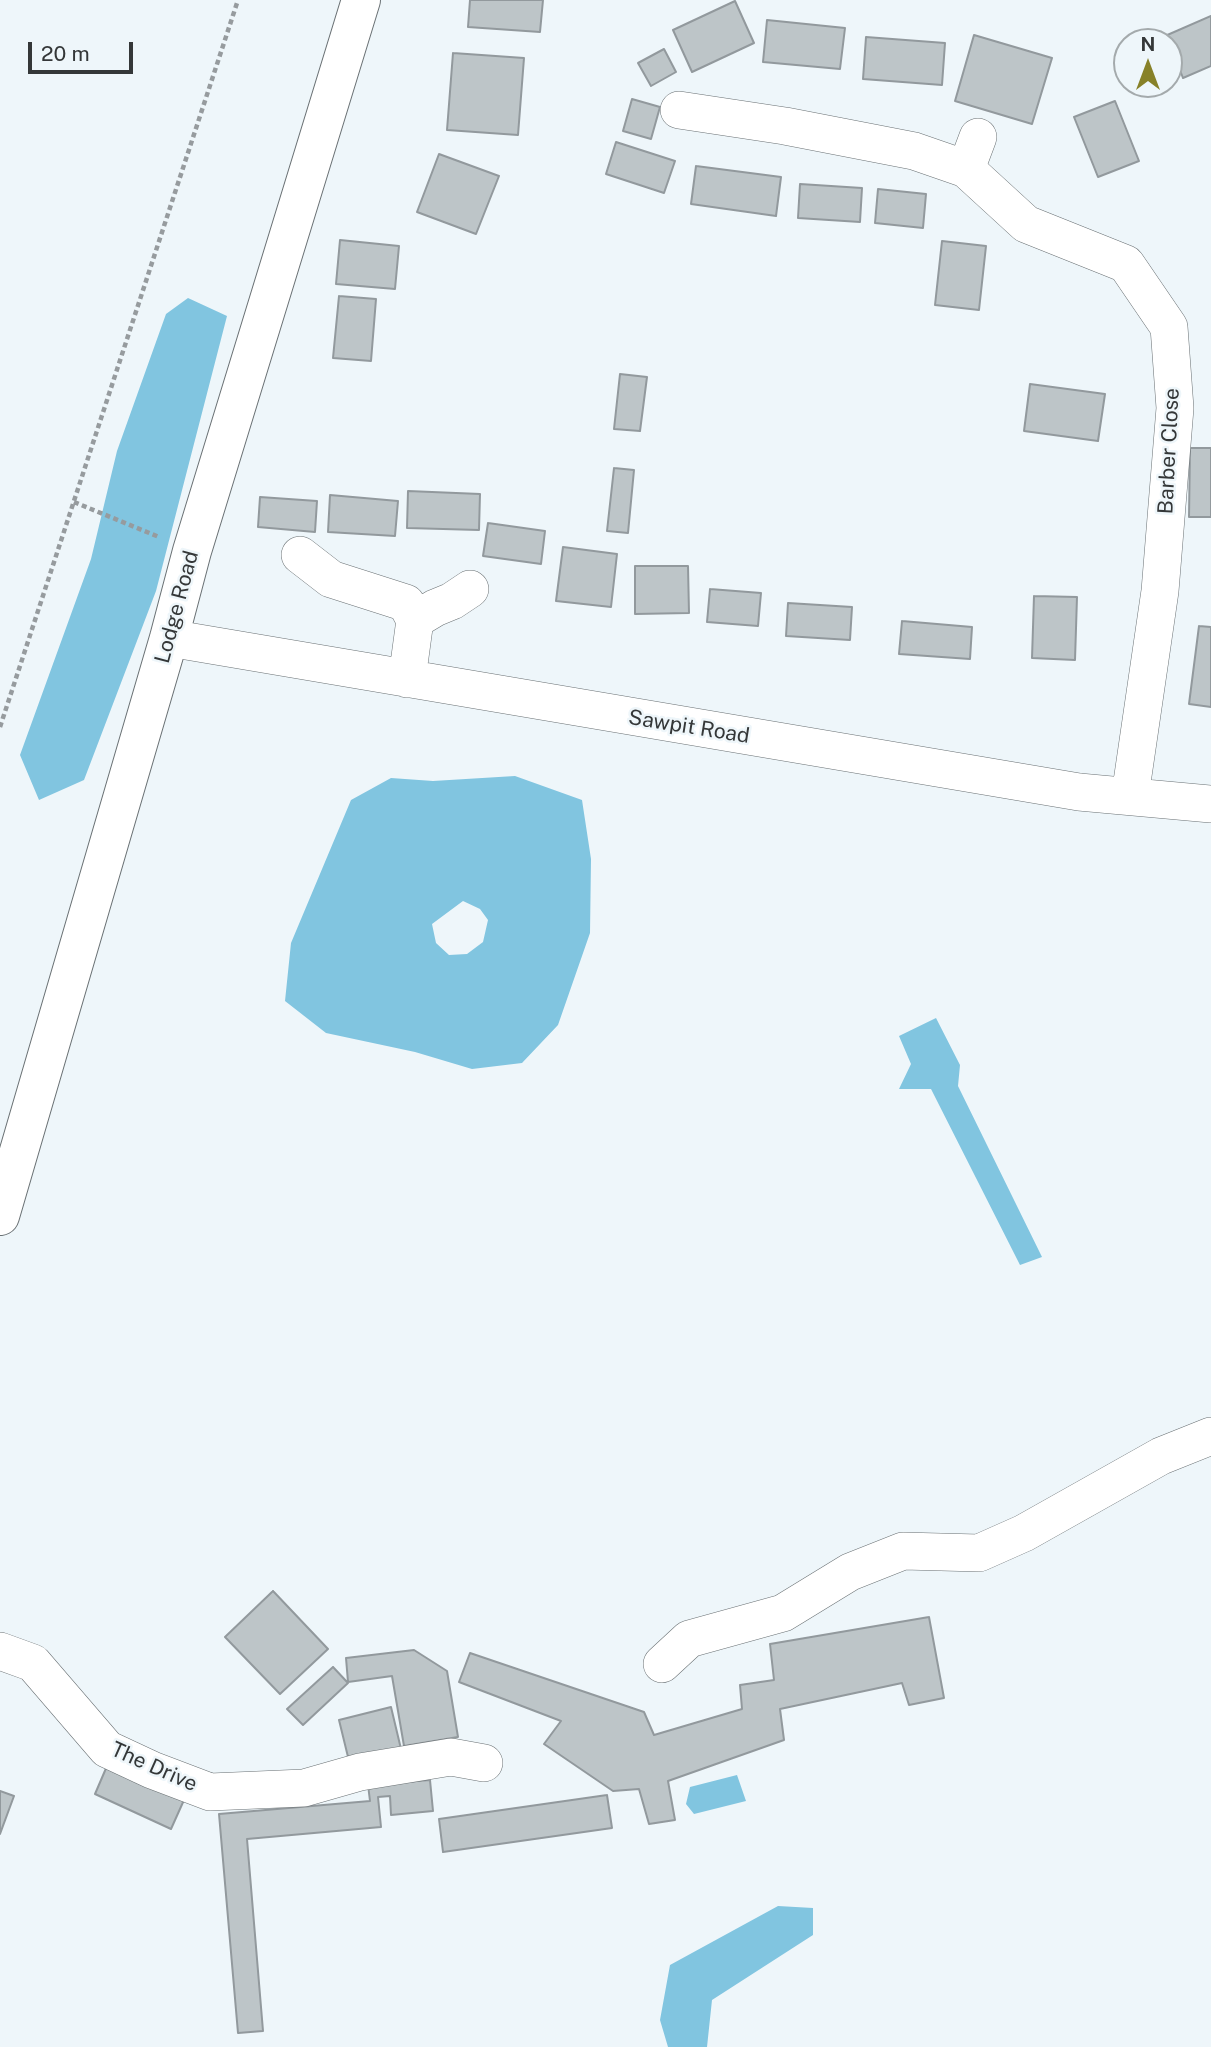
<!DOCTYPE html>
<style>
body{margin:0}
#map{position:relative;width:1211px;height:2047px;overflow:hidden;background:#eef6fa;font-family:"Public Sans",sans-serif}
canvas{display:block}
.north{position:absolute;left:1113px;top:28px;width:70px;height:70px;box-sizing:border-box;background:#eef6fa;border:2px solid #a4aaac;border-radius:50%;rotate:0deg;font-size:19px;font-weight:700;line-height:28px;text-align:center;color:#343738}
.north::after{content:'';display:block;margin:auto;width:24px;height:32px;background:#878128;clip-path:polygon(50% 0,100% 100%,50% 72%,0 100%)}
.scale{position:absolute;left:28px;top:42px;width:105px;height:32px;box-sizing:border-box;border:4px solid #343738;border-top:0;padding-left:9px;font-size:21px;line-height:24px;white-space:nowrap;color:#343738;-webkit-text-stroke:5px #eef6fa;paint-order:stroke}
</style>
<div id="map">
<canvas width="1211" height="2047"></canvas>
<div class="north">N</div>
<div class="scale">20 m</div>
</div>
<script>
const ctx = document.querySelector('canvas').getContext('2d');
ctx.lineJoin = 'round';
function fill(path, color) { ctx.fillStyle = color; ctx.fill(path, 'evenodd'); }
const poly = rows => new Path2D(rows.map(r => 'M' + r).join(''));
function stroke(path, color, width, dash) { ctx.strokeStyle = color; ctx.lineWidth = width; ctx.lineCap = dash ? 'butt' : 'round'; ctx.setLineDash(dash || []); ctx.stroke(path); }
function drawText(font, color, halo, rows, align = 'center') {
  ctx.font = font + ' "Public Sans",sans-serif'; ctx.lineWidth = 5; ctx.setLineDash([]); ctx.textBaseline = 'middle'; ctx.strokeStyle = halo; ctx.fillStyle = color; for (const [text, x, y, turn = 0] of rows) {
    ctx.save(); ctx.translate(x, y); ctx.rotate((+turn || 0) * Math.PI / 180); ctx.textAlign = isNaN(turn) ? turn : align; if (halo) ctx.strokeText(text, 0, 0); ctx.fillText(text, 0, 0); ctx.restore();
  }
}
fill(poly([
 [188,298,227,316,156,591,84,780,39,800,20,755,91,559,117,451,166,314],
 [515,776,582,800,591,859,590,933,558,1025,522,1063,472,1069,415,1052,326,1033,285,1001,291,943,351,800,391,778,433,781],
 [463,901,480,909,488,920,483,942,467,954,449,955,436,943,432,924],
 [936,1018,960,1065,958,1086,1042,1257,1020,1265,931,1089,899,1089,911,1064,899,1036],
 [737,1775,746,1801,694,1814,686,1804,690,1787],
 [778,1906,813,1908,813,1935,712,2000,707,2047,668,2047,660,2020,670,1965]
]), '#81c5e0');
const building = poly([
 [470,0,543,0,540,32,468,27,470,0],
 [735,1,754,43,692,72,673,30,735,1],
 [1211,16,1211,66,1183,78,1169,42,1165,36,1211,16],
 [767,20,845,28,840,69,763,62,767,20],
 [974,35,1052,58,1032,124,955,101,974,35],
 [866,37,945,43,942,85,863,79,866,37],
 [664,49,676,72,651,86,638,63,664,49],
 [453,53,524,58,518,135,447,130,453,53],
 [632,99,660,107,651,139,623,131,632,99],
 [1115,101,1139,161,1098,177,1074,117,1115,101],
 [616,142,675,161,664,193,606,174,616,142],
 [439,154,499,176,476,234,417,212,439,154],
 [696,166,781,177,776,216,691,204,696,166],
 [800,184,862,188,860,222,798,218,800,184],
 [878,189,926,194,923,228,875,223,878,189],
 [340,240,399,246,395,289,336,284,340,240],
 [942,241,986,246,979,310,935,305,942,241],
 [339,296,376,299,371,361,333,358,339,296],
 [620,374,647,377,640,431,614,429,620,374],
 [1030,384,1105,394,1098,441,1024,431,1030,384],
 [1190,448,1211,448,1211,517,1189,517,1190,448],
 [614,468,634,470,628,533,607,531,614,468],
 [408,491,480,494,479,530,407,528,408,491],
 [330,495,398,501,395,536,328,532,330,495],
 [260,497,317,501,315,532,258,527,260,497],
 [488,523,545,531,541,564,483,556,488,523],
 [563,547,617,554,611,607,556,601,563,547],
 [635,566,688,566,689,613,635,614,635,566],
 [710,589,761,593,758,626,707,622,710,589],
 [1034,596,1077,597,1075,660,1032,658,1034,596],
 [788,603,852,607,850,640,786,636,788,603],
 [902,621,972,627,970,659,899,654,902,621],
 [1199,626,1211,627,1211,707,1189,704,1199,626],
 [273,1591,328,1649,280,1694,225,1637,273,1591],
 [929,1617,944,1698,909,1705,902,1683,780,1709,784,1740,668,1781,675,1820,649,1824,639,1789,613,1791,544,1744,561,1721,459,1682,470,1653,644,1712,654,1735,742,1709,740,1685,774,1680,770,1644,929,1617],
 [414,1650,447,1671,458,1737,404,1746,392,1676,348,1682,346,1658,414,1650],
 [333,1667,348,1683,303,1725,287,1709,333,1667],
 [391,1707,401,1749,349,1761,339,1720,391,1707],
 [107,1766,184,1800,171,1829,95,1794,107,1766],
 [430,1780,433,1811,391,1815,390,1796,378,1797,381,1827,247,1839,263,2031,238,2033,219,1814,370,1801,368,1785,430,1780],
 [0,1791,14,1796,0,1834,0,1791],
 [607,1795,612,1828,443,1852,439,1819,607,1795]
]);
fill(building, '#bdc5c8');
stroke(building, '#92999d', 2);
const minor = poly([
 [679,110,785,126,914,151,966,169],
 [978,137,966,169,1026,224,1126,264,1169,327,1175,408,1160,591,1130,796],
 [300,555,331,579,406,603,415,620,407,679],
 [415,620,435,608,452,601,470,589],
 [169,638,1079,792,1211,804],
 [0,1651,33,1663,107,1749,152,1770,210,1792,304,1788,360,1772,451,1757,484,1763],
 [662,1664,689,1639,783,1613,850,1572,903,1551,979,1553,1024,1533,1161,1456,1211,1436]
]);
const major = poly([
 [0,1216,169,638,192,551,361,0]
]);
stroke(minor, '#6a7174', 38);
stroke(major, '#6a7174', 40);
stroke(poly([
 [74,502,159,537],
 [0,727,238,0]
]), '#969b9e', 4.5, [5, 3.5]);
stroke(minor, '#fff', 37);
stroke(major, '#fff', 38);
drawText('21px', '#343738', '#eef6fa', [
 ["Barber Close",1169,451,-87],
 ["Lodge Road",177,607,-75],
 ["Sawpit Road",689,727,9],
 ["The Drive",154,1767,24]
]);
</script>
